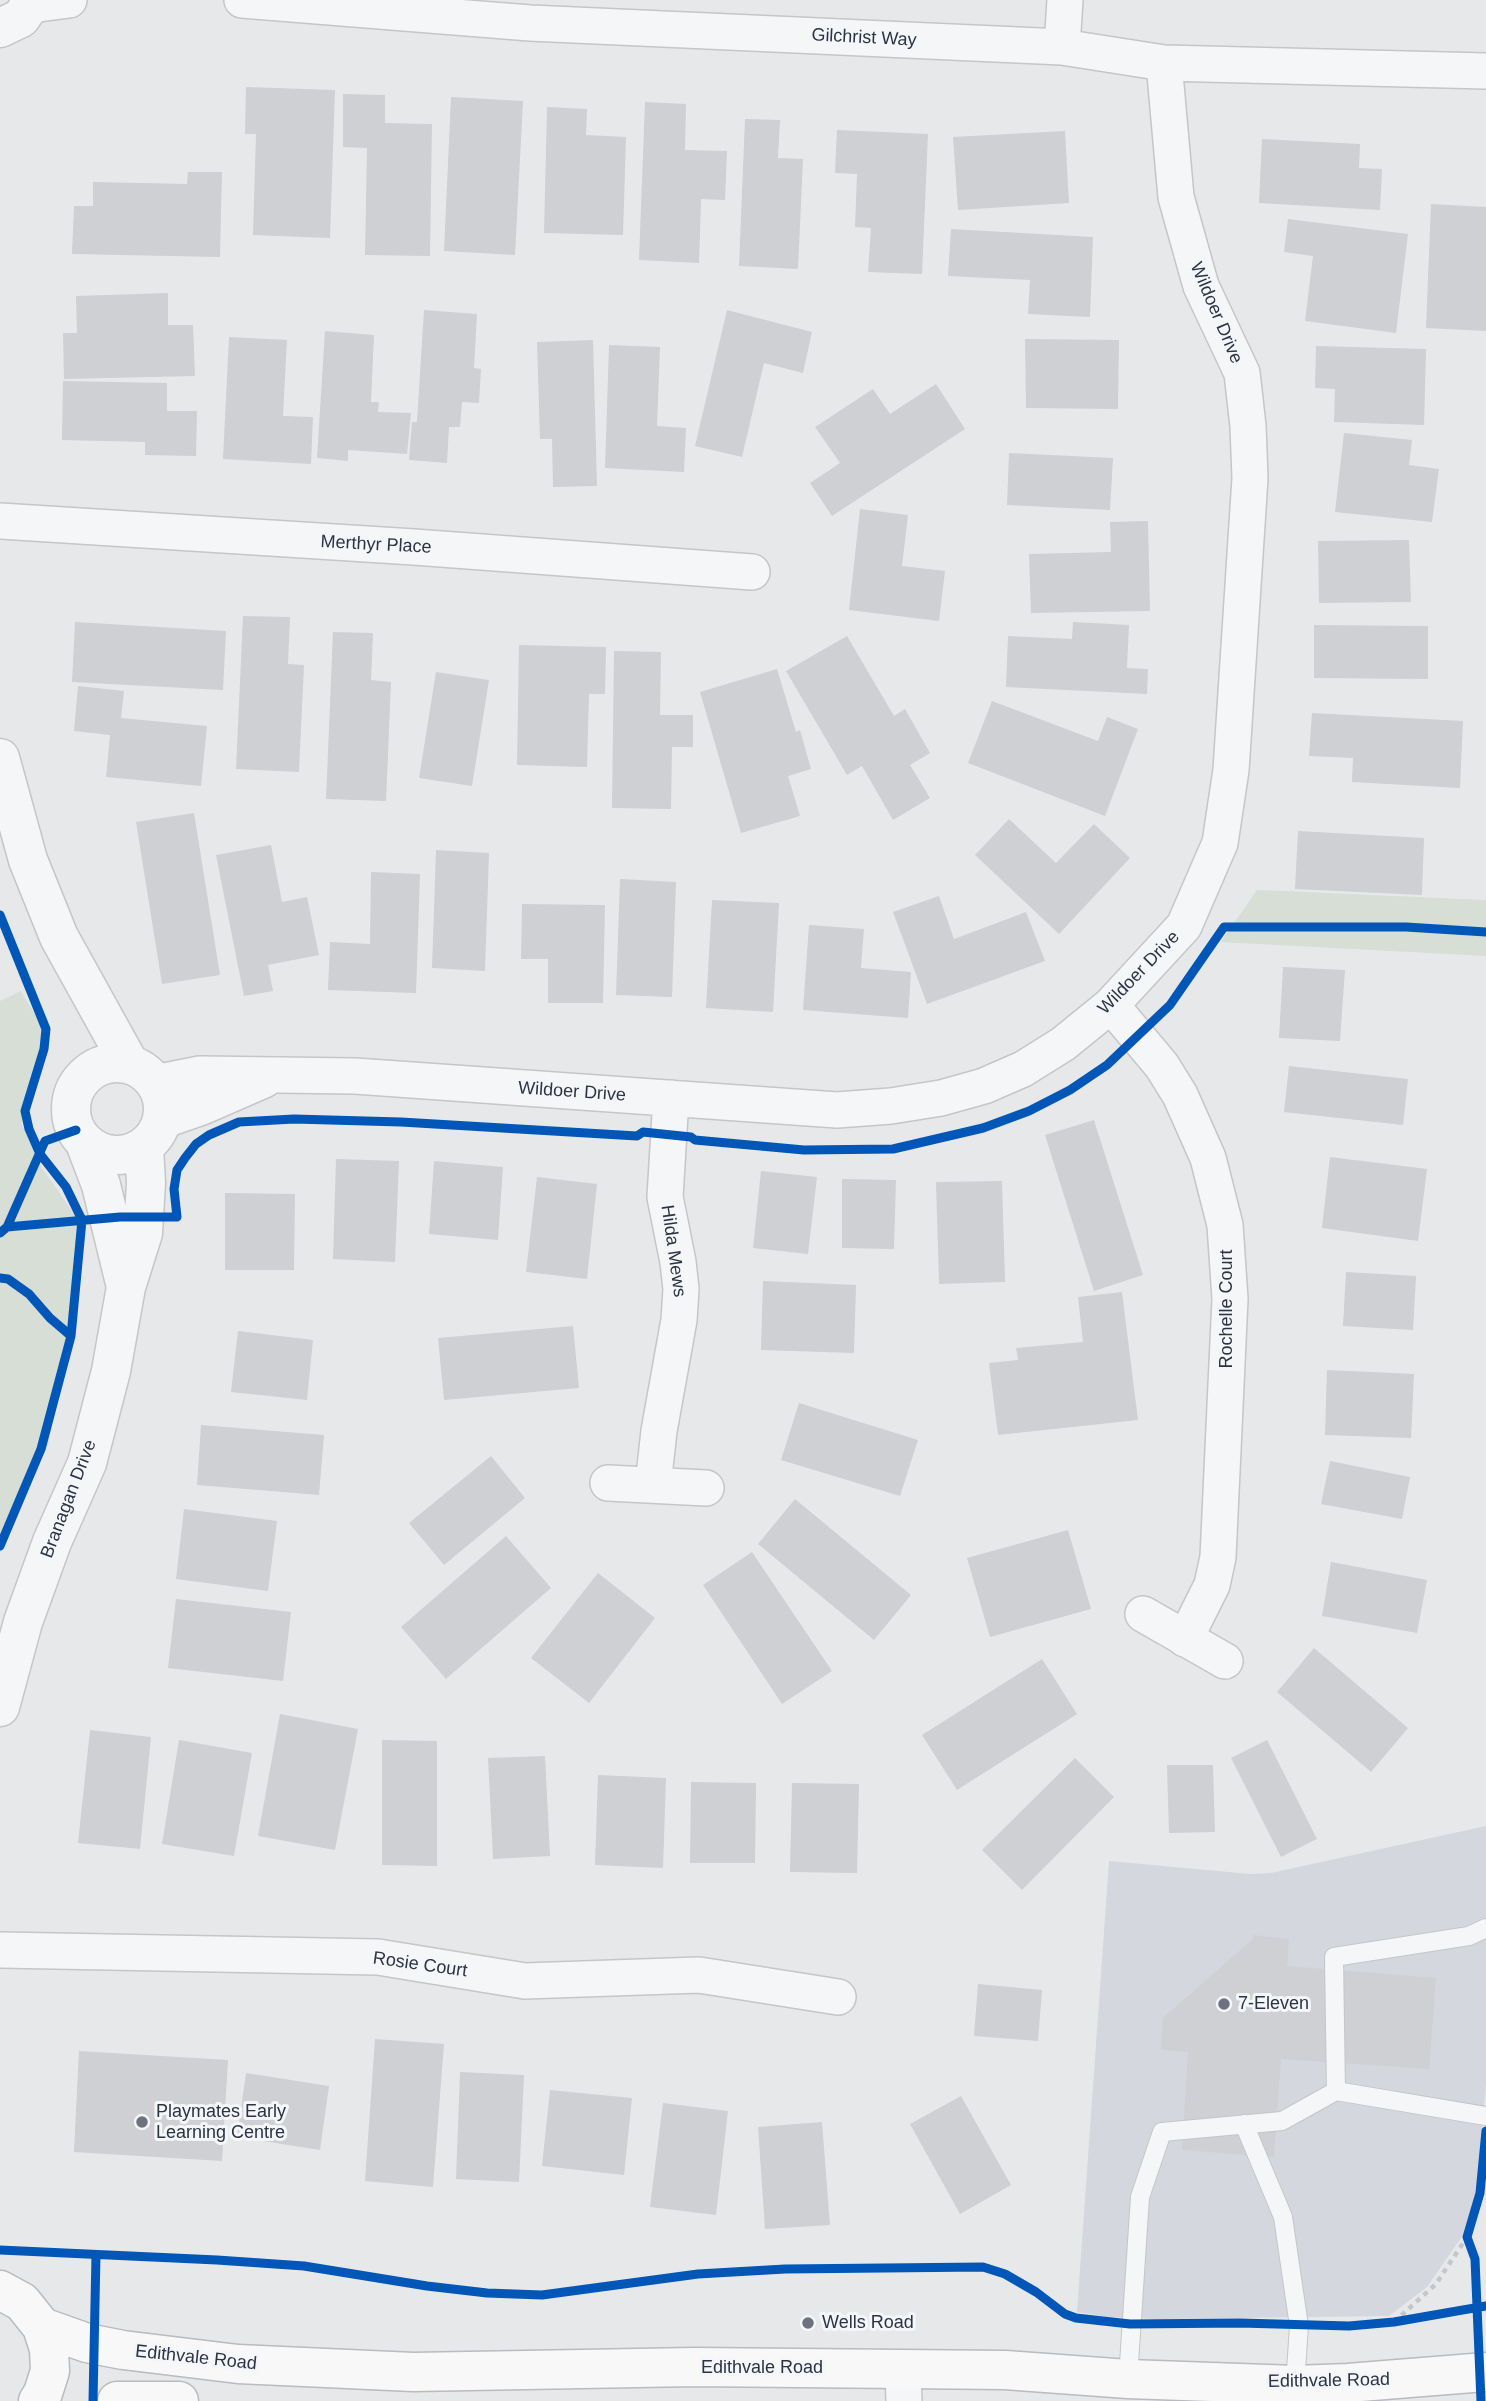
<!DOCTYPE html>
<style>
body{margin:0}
canvas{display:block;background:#e6e8ea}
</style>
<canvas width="1486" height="2401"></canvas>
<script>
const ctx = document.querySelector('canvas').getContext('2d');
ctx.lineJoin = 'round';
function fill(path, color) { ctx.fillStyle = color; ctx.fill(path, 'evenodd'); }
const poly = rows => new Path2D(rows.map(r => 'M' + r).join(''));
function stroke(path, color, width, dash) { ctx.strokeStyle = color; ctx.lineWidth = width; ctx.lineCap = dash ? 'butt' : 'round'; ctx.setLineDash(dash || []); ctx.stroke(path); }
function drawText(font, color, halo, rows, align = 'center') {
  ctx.font = font + ' Arial,sans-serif'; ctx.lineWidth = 6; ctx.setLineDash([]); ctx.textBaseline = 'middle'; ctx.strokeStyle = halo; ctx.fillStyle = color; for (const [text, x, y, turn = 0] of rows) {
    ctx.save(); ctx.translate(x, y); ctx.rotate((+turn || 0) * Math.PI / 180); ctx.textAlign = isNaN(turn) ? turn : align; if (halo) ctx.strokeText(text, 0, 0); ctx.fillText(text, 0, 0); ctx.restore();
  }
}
fill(poly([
 [1486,1826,1486,2084,1476,2195,1461,2238,1427,2287,1389,2316,1157,2319,1109,2317,1077,2312,1109,1861,1250,1874,1271,1873]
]), '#d4d7dd');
fill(poly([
 [1257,890,1486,900,1486,956,1221,942],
 [21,991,43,1028,40,1071,21,1123,42,1168,84,1228,74,1323,48,1445,0,1552,0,1001]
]), '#d6ded6');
fill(poly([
 [246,87,335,90,330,238,253,235,256,134,245,134],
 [343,94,385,95,385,123,432,124,430,256,365,255,367,148,343,147],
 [451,97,523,101,515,255,444,251],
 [645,102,686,104,685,150,727,151,725,200,701,199,699,263,639,260],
 [547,107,587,109,586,135,626,137,623,235,544,233],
 [745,119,780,120,778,158,803,159,798,269,739,266],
 [837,130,928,134,922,274,868,272,871,228,855,227,857,174,835,173],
 [1065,131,1069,203,958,210,953,137],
 [1262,139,1360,144,1359,168,1382,169,1380,210,1259,203],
 [188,172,222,172,220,257,72,254,74,206,93,206,93,182,187,184],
 [1431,204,1486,207,1486,331,1426,328],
 [1288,219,1408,234,1396,333,1305,321,1313,256,1284,252],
 [951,229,1093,237,1090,317,1028,314,1030,280,948,276],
 [168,293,168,325,193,325,195,376,64,379,63,333,77,333,76,296],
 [424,310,477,314,474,368,481,369,479,403,462,402,460,427,449,427,447,463,409,460,412,422,417,422],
 [727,310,812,332,803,373,764,363,742,457,695,446],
 [325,331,374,335,371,402,379,402,378,412,411,413,407,454,348,450,348,461,317,458],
 [229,337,287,340,283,416,313,417,311,464,223,459],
 [1025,339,1119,340,1118,409,1026,408],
 [593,340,597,486,553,487,552,439,540,439,537,342],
 [609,345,660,347,657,426,686,428,684,472,605,468],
 [1316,346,1426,349,1424,425,1334,422,1335,389,1315,388],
 [63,381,167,383,167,411,197,411,196,456,145,455,145,442,62,440],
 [936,384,965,429,832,516,810,483,840,463,815,427,873,389,890,414],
 [1344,433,1412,440,1409,465,1439,469,1432,522,1335,512],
 [1009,453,1113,458,1110,510,1007,505],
 [860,509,908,515,902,566,945,571,939,621,849,610],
 [1148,521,1150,611,1031,613,1029,554,1111,552,1110,522],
 [1409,540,1411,602,1319,603,1318,541],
 [243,616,290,617,288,664,304,665,299,772,236,769],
 [75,622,226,631,223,690,72,682],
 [1073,622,1129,625,1127,668,1148,669,1147,694,1006,687,1008,636,1072,639],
 [1314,625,1428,626,1428,679,1314,678],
 [333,632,373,633,371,680,391,682,386,801,326,799],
 [847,636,894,716,905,709,930,753,910,765,930,798,893,820,862,766,847,775,786,671],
 [519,645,606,647,605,694,589,694,587,767,517,765],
 [614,651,661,652,660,715,693,715,693,747,672,747,671,809,612,808],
 [777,669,796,732,800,730,811,769,788,776,800,816,741,833,700,692],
 [436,672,489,680,472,786,419,778],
 [78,686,124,691,121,718,207,726,201,786,106,777,110,735,74,731],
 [992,701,1098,741,1107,717,1138,729,1105,816,968,763],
 [1312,713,1463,721,1460,788,1352,782,1353,758,1309,756],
 [194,813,220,975,162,984,136,822],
 [1009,819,1056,863,1094,824,1130,858,1059,934,975,855],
 [1298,831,1424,838,1422,895,1295,889],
 [271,845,282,902,307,897,319,955,268,965,273,991,244,996,216,855],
 [436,850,489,853,485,971,432,968],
 [371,872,420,874,416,993,328,990,330,942,370,944],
 [620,879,676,882,672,997,616,995],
 [939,896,954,939,1026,912,1045,961,927,1004,893,912],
 [712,900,779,903,773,1012,706,1008],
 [522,904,605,905,603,1003,548,1003,548,959,521,959],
 [809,925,864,929,861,968,911,972,908,1018,803,1010],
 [1283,967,1345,970,1340,1041,1279,1038],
 [1289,1066,1408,1079,1403,1125,1284,1112],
 [1094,1120,1143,1275,1094,1291,1045,1135],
 [1330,1157,1427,1169,1418,1241,1322,1228],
 [336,1159,399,1161,395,1262,333,1259],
 [434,1161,503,1167,498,1240,429,1234],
 [761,1171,817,1177,808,1254,753,1248],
 [537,1177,597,1184,587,1279,526,1272],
 [842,1179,896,1180,894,1249,842,1248],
 [1002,1181,1005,1282,939,1284,936,1182],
 [225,1193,295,1194,294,1270,225,1270],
 [1346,1272,1416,1276,1413,1330,1343,1326],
 [763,1281,856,1285,854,1353,761,1350],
 [1122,1292,1138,1420,998,1435,989,1363,1018,1360,1016,1348,1083,1342,1078,1297],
 [573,1326,579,1388,444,1400,438,1338],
 [238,1331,313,1340,307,1400,231,1392],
 [1327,1370,1414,1374,1411,1438,1325,1435],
 [799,1403,918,1440,900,1496,781,1460],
 [201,1425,324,1435,319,1495,197,1485],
 [491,1456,525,1498,444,1565,409,1523],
 [1330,1461,1410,1477,1402,1519,1321,1504],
 [795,1499,911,1595,874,1640,758,1544],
 [184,1509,277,1521,268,1591,176,1579],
 [1068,1530,1091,1609,990,1637,967,1558],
 [506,1536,551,1588,446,1679,401,1627],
 [752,1552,832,1671,782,1704,703,1585],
 [1331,1562,1427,1580,1417,1633,1322,1616],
 [598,1573,655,1618,589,1703,531,1658],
 [176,1599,291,1612,283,1681,168,1668],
 [1314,1648,1408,1728,1371,1772,1277,1692],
 [1042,1659,1077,1714,957,1790,922,1735],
 [280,1714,358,1729,335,1850,258,1836],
 [90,1730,151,1737,140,1849,78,1843],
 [179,1740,252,1753,234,1856,162,1844],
 [382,1740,437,1741,437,1866,382,1865],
 [1267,1740,1317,1839,1281,1857,1231,1758],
 [545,1756,550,1856,493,1859,488,1758],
 [1075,1758,1114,1797,1022,1890,982,1850],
 [1167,1765,1213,1765,1215,1832,1169,1833],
 [598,1775,666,1778,663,1868,595,1865],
 [691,1782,756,1783,755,1863,690,1863],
 [792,1783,859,1784,857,1873,790,1872],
 [1253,1935,1289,1939,1287,1966,1436,1978,1429,2069,1281,2059,1274,2157,1182,2150,1188,2052,1161,2050,1163,2018,1253,1939],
 [978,1984,1042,1990,1038,2041,974,2036],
 [375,2039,444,2044,433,2187,365,2181],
 [79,2051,228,2060,222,2161,74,2152],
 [460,2072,524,2075,519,2182,456,2179],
 [246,2073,329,2086,320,2150,237,2137],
 [550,2090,632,2098,624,2175,542,2166],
 [961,2096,1011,2185,960,2214,910,2124],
 [663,2103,728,2111,716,2215,650,2207],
 [822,2122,830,2225,765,2229,758,2127]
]), '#ced0d3');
const service = poly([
 [1336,2091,1486,2116],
 [1244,2124,1283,2217,1299,2326,1295,2385],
 [1128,2379,1140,2197,1162,2132,1282,2121,1336,2091,1334,1957,1469,1936,1486,1928]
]);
const minor = poly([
 [242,0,530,23,1062,47,1164,63,1486,71],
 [31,5,69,0],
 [1062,47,1065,0],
 [0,521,414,547,752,572],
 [1111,1005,1162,1066,1180,1095,1208,1158,1225,1225,1230,1299,1218,1557,1212,1585,1185,1639],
 [155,1083,200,1074,355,1076,837,1110,891,1106,941,1098,984,1086,1023,1069,1063,1044,1111,1005,1184,926,1220,843,1231,770,1250,478,1248,426,1242,373,1201,286,1176,197,1164,63],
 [162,1121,202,1107,264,1080],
 [608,1483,706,1488],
 [653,1485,659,1431,679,1320,681,1289,678,1262,665,1197,671,1098],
 [1143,1614,1225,1661],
 [0,1950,378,1957,525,1981,699,1975,838,1997],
 [903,2369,904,2401]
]);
const tertiary = poly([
 [0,28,21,18,33,0],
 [0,758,28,860,59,937,130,1065],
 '71 1109a46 46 0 1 1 92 0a46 46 0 1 1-92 0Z',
 [85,1143,101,1185,126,1287],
 [0,1707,23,1622,52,1542,87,1463,111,1371,126,1287,143,1233,146,1183,144,1147]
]);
const trunk = poly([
 [0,2290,22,2302,42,2327,49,2349,50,2371,43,2393,38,2401],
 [42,2327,87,2343,123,2350,238,2364,413,2372,694,2367,1005,2370,1128,2379,1295,2385,1348,2383,1486,2372],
 [117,2401,179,2401]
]);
stroke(service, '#c4c6c8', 20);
stroke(minor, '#c4c6c8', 38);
stroke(tertiary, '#c4c6c8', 41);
stroke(trunk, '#b8bbbf', 41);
stroke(poly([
 [1394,2322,1436,2284,1467,2237]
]), '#c5c6ca', 4.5, [5, 5]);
stroke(service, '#f5f6f7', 18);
stroke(minor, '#f5f6f7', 35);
stroke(tertiary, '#f5f6f7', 38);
stroke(trunk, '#f8f8f8', 38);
stroke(poly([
 [0,915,46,1029,44,1049,25,1111,29,1129,40,1154,66,1187,82,1220,71,1336,41,1449,0,1546],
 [7,1227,45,1141,76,1130],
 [0,1233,7,1227,120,1217,177,1217,174,1189,177,1170,185,1158,196,1144,209,1135,239,1122,294,1119,401,1122,637,1136,643,1132,691,1137,695,1140,804,1150,893,1149,983,1128,1029,1111,1070,1090,1107,1065,1170,1005,1224,927,1406,927,1486,932],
 [0,1278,8,1279,29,1294,50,1318,71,1336],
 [0,2250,217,2260,304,2266,427,2286,487,2293,542,2295,698,2274,785,2269,983,2267,1005,2274,1036,2292,1065,2314,1076,2318,1130,2324,1240,2323,1349,2326,1394,2322,1486,2306],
 [93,2401,96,2255],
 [1481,2401,1475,2259,1467,2237,1480,2193,1486,2131]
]), '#0057b8', 9);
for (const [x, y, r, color] of [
 [1224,2004,7,"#6c737f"],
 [142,2122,7,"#6c737f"],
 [808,2323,7,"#6c737f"]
]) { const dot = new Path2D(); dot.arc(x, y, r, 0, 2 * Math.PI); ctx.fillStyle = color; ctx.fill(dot); stroke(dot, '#f4f6f9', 2.5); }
drawText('18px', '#2b3445', '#f4f6f9', [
 ["Gilchrist Way",864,38,3],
 ["Wildoer Drive",1216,313,67],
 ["Merthyr Place",376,545,3],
 ["Wildoer Drive",1139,973,-46],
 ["Wildoer Drive",572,1092,4],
 ["Hilda Mews",673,1251,82],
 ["Rochelle Court",1227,1309,-90],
 ["Branagan Drive",69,1499,-69],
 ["Rosie Court",420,1965,8],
 ["Edithvale Road",196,2358,6],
 ["Edithvale Road",762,2368],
 ["Edithvale Road",1329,2381,-1]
]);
drawText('18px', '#2b3445', '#f4f6f9', [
 ["7-Eleven",1238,2004],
 ["Playmates Early",156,2112],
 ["Learning Centre",156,2133],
 ["Wells Road",822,2323]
], 'left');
</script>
